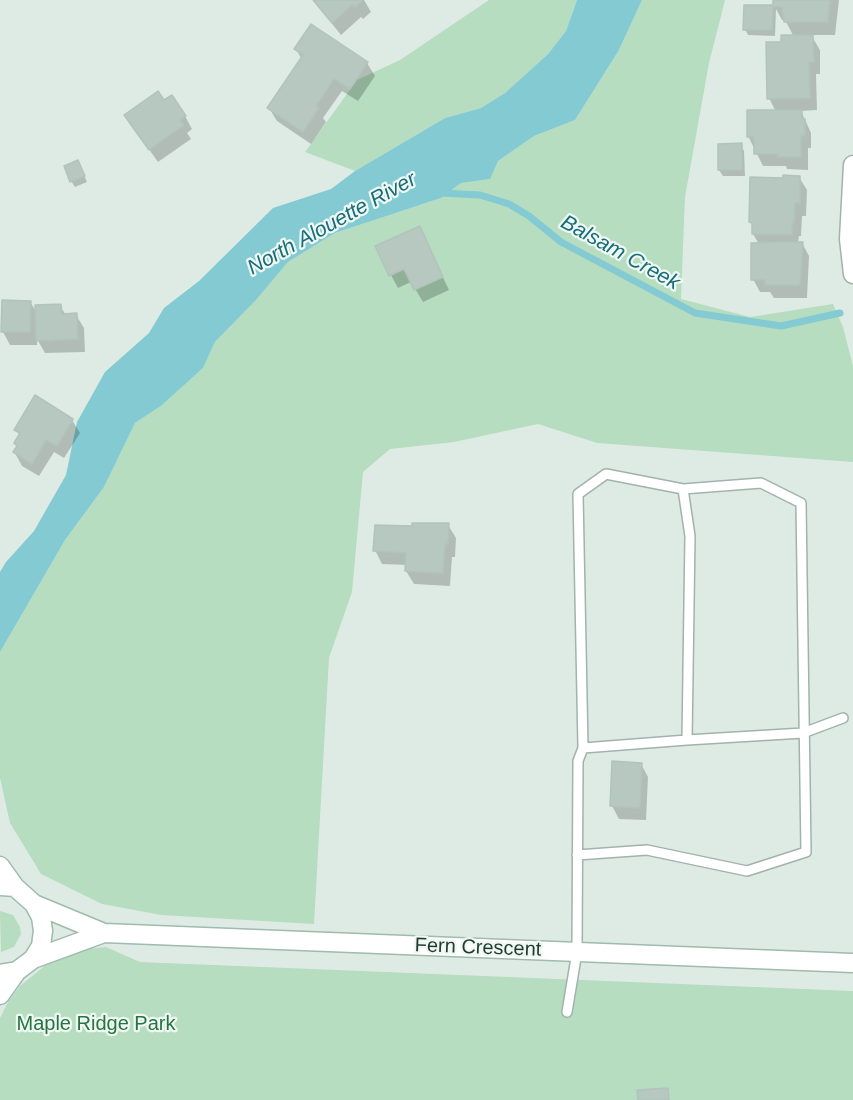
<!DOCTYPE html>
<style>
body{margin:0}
canvas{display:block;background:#deebe5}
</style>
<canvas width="853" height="1100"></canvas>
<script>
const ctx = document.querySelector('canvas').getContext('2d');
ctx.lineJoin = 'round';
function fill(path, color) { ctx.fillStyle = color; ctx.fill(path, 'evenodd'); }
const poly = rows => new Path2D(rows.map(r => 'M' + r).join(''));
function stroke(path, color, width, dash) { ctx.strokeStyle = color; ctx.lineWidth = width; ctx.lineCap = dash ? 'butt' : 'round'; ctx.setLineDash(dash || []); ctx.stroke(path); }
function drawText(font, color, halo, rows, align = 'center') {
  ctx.font = font + ' Arial,sans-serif'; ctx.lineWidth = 4.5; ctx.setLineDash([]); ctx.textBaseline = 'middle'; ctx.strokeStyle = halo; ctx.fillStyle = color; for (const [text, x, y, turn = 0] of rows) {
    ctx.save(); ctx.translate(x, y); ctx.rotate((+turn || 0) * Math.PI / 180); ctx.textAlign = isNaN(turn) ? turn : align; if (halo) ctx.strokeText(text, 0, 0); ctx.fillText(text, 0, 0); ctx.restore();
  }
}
fill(poly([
 [489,0,577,0,566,31,548,54,505,93,481,108,445,118,355,171,305,152,357,80,400,60],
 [642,0,725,0,709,63,685,197,681,299,750,317,833,304,843,327,853,366,853,462,597,443,538,424,454,442,390,449,363,472,352,592,329,658,314,924,161,915,102,904,41,874,10,823,0,778,0,652,65,540,104,487,135,423,161,406,203,368,215,342,256,300,288,262,335,233,441,198,461,183,489,179,498,161,534,136,575,120,619,50],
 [0,911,13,915,20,927,21,934,14,947,1,952],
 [106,947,140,962,853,991,853,1100,0,1100,0,1018,8,1002,20,986,47,964,65,955,85,949]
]), '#b6ddbf');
fill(poly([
 [577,0,642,0,619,50,575,120,534,136,498,161,490,179,461,183,441,198,335,233,288,262,256,300,215,342,203,368,161,406,135,423,104,487,65,540,0,652,0,572,6,562,34,531,66,475,77,422,105,372,149,333,164,308,199,281,273,208,331,189,355,171,445,118,481,108,505,93,548,54,566,31]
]), '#83cad3');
fill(poly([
 [313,0,364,0,371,12,363,19,361,17,341,35],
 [774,0,839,0,835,35,811,35,820,50,820,74,816,74,817,110,801,111,811,133,811,148,808,148,808,170,787,169,786,166,763,166,748,136,776,112,769,98,783,43,794,37,785,20,782,20,776,9,775,36,748,35,745,29,745,6,774,7],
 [311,26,367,63,375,76,358,101,342,91,323,118,326,122,311,144,277,121,269,108,302,60,296,49],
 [164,102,185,116,192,129,187,133,191,139,158,162,134,128],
 [741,145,744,151,745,176,723,176,719,170],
 [81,168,87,182,75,187,71,181],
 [799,177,807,190,806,216,802,216,801,236,799,236,798,243,802,243,809,256,807,298,774,298,770,292,760,292,753,279,759,244,753,234,754,227,751,222,785,180],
 [419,228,449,290,423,302,411,282,398,288,391,275],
 [30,302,37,313,60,306,66,315,76,315,84,328,85,352,45,353,37,339,37,345,10,345,3,332],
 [72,420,80,433,64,458,54,452,39,476,22,466,15,453,18,447,20,436,16,430],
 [448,525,456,538,455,557,452,557,450,586,414,584,406,571,407,565,382,564,375,550,413,528],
 [641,764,648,777,646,820,619,819,612,806]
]), '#0003');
stroke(poly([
 [440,193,480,195,509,204,529,216,561,242,695,313,781,326,840,313]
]), '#83cad3', 7);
const building = poly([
 [313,0,363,0,355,7,352,5,332,23,313,0],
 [773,0,830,0,828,22,784,22,782,7,773,7,773,0],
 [744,5,773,5,772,30,743,30,744,5],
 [311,24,368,62,350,89,334,79,316,106,319,108,303,132,267,108,303,55,294,49,311,24],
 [781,35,813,35,814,62,809,62,810,98,767,99,766,42,781,42,781,35],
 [158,91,164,100,172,95,186,116,180,120,184,125,149,150,124,115,158,91],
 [747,110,802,110,802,119,805,119,805,136,801,136,801,157,778,157,778,154,754,154,754,137,747,137,747,110],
 [742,143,742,170,718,170,718,144,742,143],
 [78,160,85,176,70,182,64,166,78,160],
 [783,175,800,176,800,204,795,203,794,224,792,224,792,235,752,234,752,223,749,222,750,177,783,178,783,175],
 [420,226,443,277,414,290,404,269,389,276,375,246,420,226],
 [782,242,803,242,800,285,765,285,765,280,751,280,751,243,782,242],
 [2,300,31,301,30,332,1,332,2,300],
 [61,304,62,314,77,313,78,339,36,341,35,305,61,304],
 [35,395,73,419,57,446,46,440,32,464,13,452,17,446,14,443,20,433,14,430,35,395],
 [412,523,449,523,448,544,445,544,443,573,405,571,406,553,373,551,375,525,412,526,412,523],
 [612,761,642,763,640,808,610,806,612,761],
 [668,1088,669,1100,638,1100,637,1090,668,1088]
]);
fill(building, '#b7c8c0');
stroke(building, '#b1c4bb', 1.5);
const lane = poly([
 [687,740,803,733,843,718],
 [577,855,647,850,747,871,806,852,801,503,761,483,683,489],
 [567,1012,577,952,578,761,583,748,578,494,606,474,683,489,690,536,687,740,583,748]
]);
const street = poly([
 [853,165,849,239,853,274]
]);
const secondary = poly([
 [0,866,15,887],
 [0,886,15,887,34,904,41,917,43,931,41,946,33,959,17,971,0,974],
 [34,904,104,933,853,963],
 [33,959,104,933],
 [0,995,17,971]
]);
stroke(lane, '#a1b3ac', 12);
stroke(street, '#a1b3ac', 21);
stroke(secondary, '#9fbaaf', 21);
stroke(lane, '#fff', 9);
stroke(street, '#fff', 18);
stroke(secondary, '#fff', 18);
drawText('20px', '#1f3b32', '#eff7f3', [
 ["Fern Crescent",478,948,2]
]);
drawText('20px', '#277442', '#eff7f3', [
 ["Maple Ridge Park",96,1024]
]);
drawText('italic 21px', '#176d79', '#eff7f3', [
 ["North Alouette River",332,224,-29],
 ["Balsam Creek",620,253,29]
]);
</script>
